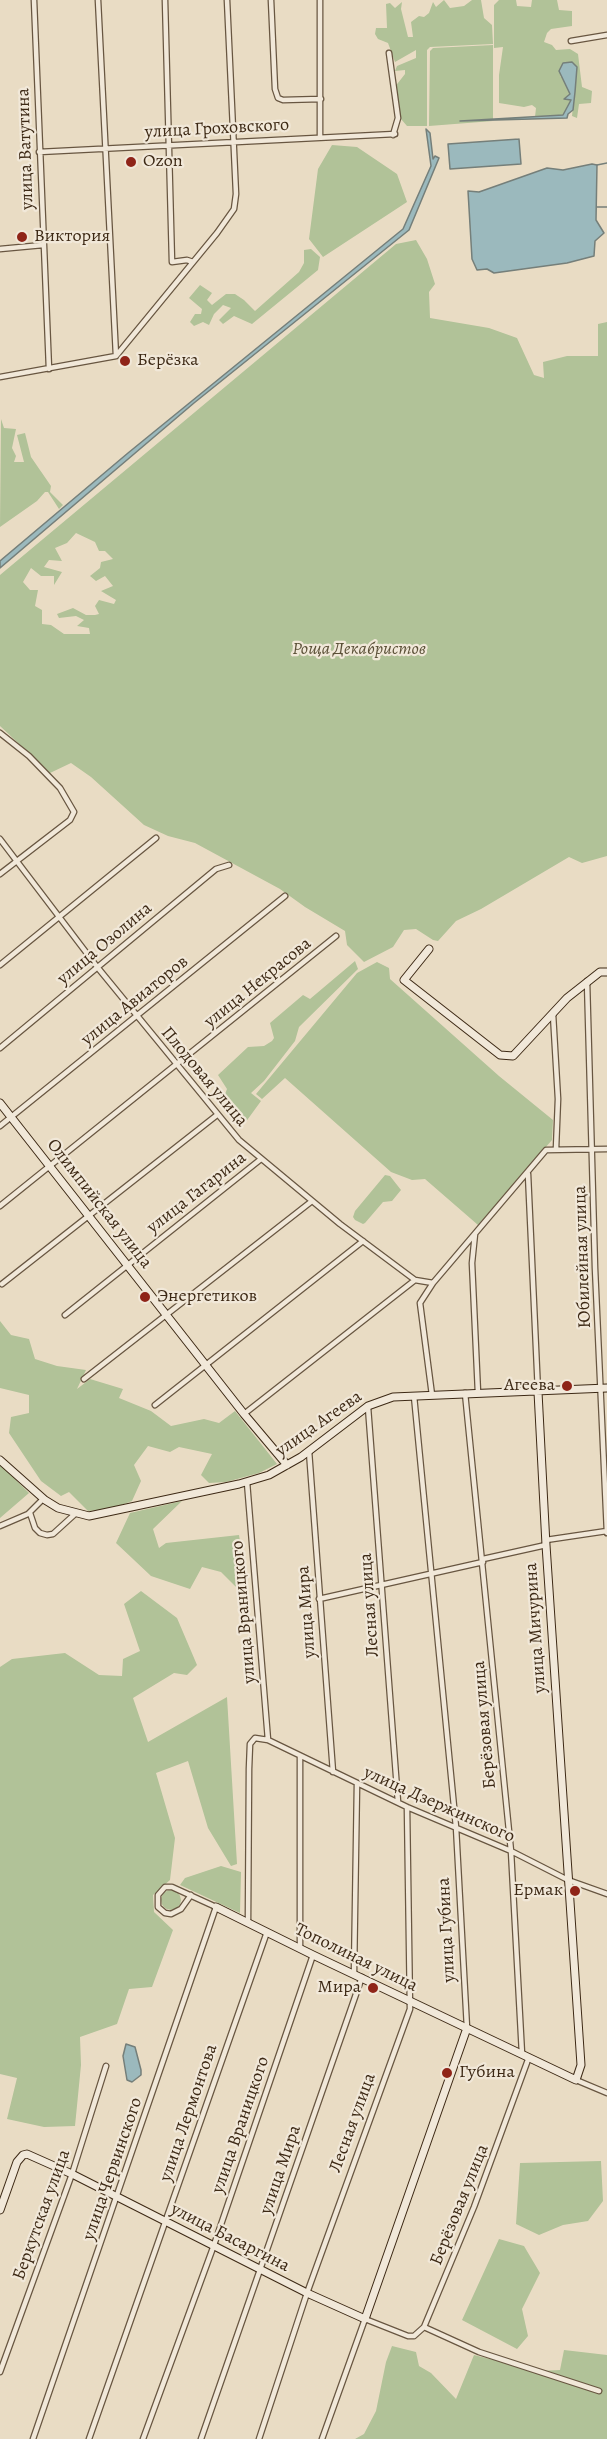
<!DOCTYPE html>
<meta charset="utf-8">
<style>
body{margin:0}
canvas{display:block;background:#e9dcc4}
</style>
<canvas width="607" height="2439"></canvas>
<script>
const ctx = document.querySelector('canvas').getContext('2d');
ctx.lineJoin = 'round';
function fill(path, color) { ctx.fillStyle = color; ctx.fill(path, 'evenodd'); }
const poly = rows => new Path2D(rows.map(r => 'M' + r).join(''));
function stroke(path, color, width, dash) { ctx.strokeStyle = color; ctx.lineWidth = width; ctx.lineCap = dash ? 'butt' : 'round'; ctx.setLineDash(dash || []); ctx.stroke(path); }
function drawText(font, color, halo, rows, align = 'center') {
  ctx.font = font + ' Alegreya,serif'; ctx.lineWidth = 4.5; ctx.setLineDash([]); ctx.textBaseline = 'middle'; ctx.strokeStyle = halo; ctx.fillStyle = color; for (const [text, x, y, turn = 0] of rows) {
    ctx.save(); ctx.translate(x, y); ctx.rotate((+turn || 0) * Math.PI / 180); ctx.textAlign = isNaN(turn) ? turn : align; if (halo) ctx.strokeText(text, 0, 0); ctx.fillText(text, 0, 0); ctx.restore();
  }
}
fill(poly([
 [444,0,450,8,464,6,472,0,481,0,484,18,492,25,493,44,430,47,427,50,427,126,407,126,401,119,394,88,405,74,405,70,395,71,397,66,416,58,416,50,395,62,388,43,378,39,375,34,376,28,387,28,386,4,390,3,395,8,402,2,401,9,408,37,413,37,411,22,419,16,424,17,429,13,433,2,436,7],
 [499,0,516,0,517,6,531,7,532,0,557,0,559,10,572,11,572,26,551,29,547,33,544,42,552,45,556,50,570,49,578,54,582,87,592,91,591,103,579,104,577,118,572,116,577,67,560,76,565,79,570,94,565,99,571,100,564,115,535,117,536,108,532,105,524,107,499,103,499,75,503,47,494,48,494,5],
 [493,45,493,119,476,120,493,121,429,126,430,51,433,48],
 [332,145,357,147,397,174,407,202,323,257,309,239,318,169],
 [416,240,427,259,435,284,429,292,430,318,489,328,517,338,534,375,544,378,543,362,567,356,598,356,598,324,607,322,607,856,582,863,569,857,481,909,456,921,438,941,433,940,416,929,404,930,393,947,364,962,347,945,345,931,305,907,280,889,195,843,168,836,144,825,91,777,71,763,50,773,0,726,0,575,396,244],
 [76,533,95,542,99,551,105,551,113,559,101,562,100,568,90,576,96,581,105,576,113,586,101,591,116,600,114,604,99,600,95,606,99,614,95,615,86,615,73,608,57,614,59,618,76,616,84,620,77,626,89,628,90,634,64,634,51,625,42,624,42,610,35,606,38,590,30,590,23,582,31,568,41,576,54,576,54,585,62,572,44,567,49,560,62,561,55,548,67,543],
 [311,249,320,257,318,270,252,324,234,316,223,324,219,320,231,308,223,305,214,314,209,325,203,322,194,326,190,322,195,314,201,314,202,309,189,298,200,285,212,293,207,300,212,305,226,294,235,294,244,300,255,311,299,272,304,263,304,250],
 [1,419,4,428,16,429,12,448,16,456,14,462,24,462,17,435,25,433,31,457,51,486,50,492,63,505,59,509,48,492,45,492,37,501,0,527],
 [355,961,358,969,299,1027,295,1041,264,1081,251,1093,261,1101,245,1123,239,1123,232,1114,234,1105,224,1097,227,1089,218,1075,248,1047,264,1046,272,1041,274,1038,270,1023,303,995,310,999],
 [377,962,389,968,390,979,499,1076,553,1120,552,1140,478,1225,425,1179,412,1180,391,1172,285,1078,262,1099,256,1094,357,973],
 [385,1175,390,1176,401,1190,392,1201,383,1202,365,1223,363,1224,355,1220,353,1217,355,1211],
 [0,1321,11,1335,29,1339,35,1359,57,1366,86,1370,77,1389,90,1379,123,1389,119,1398,151,1411,171,1426,204,1419,219,1423,235,1411,277,1464,259,1473,226,1482,209,1483,201,1475,212,1454,179,1447,170,1452,148,1446,134,1465,141,1481,132,1501,111,1509,88,1511,69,1492,61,1496,41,1481,9,1433,11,1417,29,1413,29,1395,0,1388],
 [0,1464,29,1493,0,1518],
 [182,1501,153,1529,159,1548,166,1543,239,1535,244,1567,237,1588,221,1572,202,1567,190,1589,151,1576,116,1543,130,1513],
 [141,1591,177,1618,197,1665,187,1675,174,1673,133,1698,148,1742,227,1697,237,1864,231,1866,208,1828,188,1761,156,1773,175,1838,170,1880,153,1895,154,1912,173,1930,152,1987,129,1989,117,2024,80,2037,81,2065,75,2126,44,2127,7,2119,17,2078,0,2074,0,1667,12,1659,65,1653,99,1675,122,1676,123,1659,140,1651,124,1604],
 [221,1866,241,1872,240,1913,180,1885,185,1878],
 '161 1900a10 10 0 1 1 20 0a10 10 0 1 1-20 0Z',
 [601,2161,603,2201,588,2221,563,2225,539,2235,516,2224,520,2163],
 [499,2239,524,2246,540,2273,522,2309,528,2336,517,2349,462,2320],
 [392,2346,416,2352,419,2366,431,2373,456,2399,474,2355,538,2371,560,2370,564,2350,607,2355,607,2439,355,2439,364,2434,376,2411,386,2362]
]), '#b1c298');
const water = poly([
 [572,62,577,67,575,92,573,110,568,114,567,118,460,121,563,115,571,100,564,99,570,94,559,71,563,63,572,62],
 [426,129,430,133,433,159,435,156,439,158,409,230,194,403,0,568,0,561,128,453,403,229,431,166,426,129],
 [519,139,521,164,450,169,448,144,519,139],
 [592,164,597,165,596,220,604,233,595,241,594,256,567,263,494,273,487,269,477,270,472,259,468,191,479,192,547,168,563,170,592,164],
 [126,2044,135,2047,141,2070,141,2075,132,2082,127,2080,123,2056,126,2044]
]);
fill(water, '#9bb9bd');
stroke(water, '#757f7a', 1.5);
stroke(poly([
 [597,165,607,163],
 [597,207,607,207]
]), '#757f7a', 1.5);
const street = poly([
 [34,0,49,369],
 [98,0,116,356],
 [165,0,172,262,187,260,193,262],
 [271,0,275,89,278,98,283,100,321,99],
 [320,0,320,137],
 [571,41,607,35],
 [389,53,398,118,393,135],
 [39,152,395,134],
 [0,249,43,245],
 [0,377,116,356,217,233,234,209,236,194,227,0],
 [0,733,29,756,60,788,74,812,70,820,0,874],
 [0,839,98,968,239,1140,340,1224,415,1280,433,1283],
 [0,965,156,838],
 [587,981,595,1268,607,1533],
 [553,1014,558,1099,556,1149],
 [0,1048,216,869,229,865],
 [0,1126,285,896],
 [528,1174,538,1392],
 [0,1206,336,936],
 [475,1234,472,1263,478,1393],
 [2,1284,217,1115],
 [65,1315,261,1159],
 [84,1379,312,1201],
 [465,1393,511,1851,522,2054],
 [432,1395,420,1303,433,1283,546,1150,607,1149],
 [414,1396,456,1827,467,2028],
 [155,1405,363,1241],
 [368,1407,398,1802],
 [244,1414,415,1280],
 [309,1451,333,1772],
 [247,1482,268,1740],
 [30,1513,35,1528,40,1533,47,1535,53,1534,75,1514],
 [0,1526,28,1514,43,1499],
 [546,1540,607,1531],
 [483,1559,546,1545],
 [319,1599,483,1562],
 [300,1756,300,1948],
 [248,1922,249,1769,250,1744,255,1738,268,1740,407,1807,511,1851,568,1880,607,1894],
 [354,1973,357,1783],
 [576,2080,607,2093],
 [424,2327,479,2352,599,2391],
 [0,2372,72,2174,106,2066],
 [33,2439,216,1907,172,1887,165,1887,158,1895,158,1907,165,1913,171,1914,181,1909,191,1895],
 [89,2439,267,1932],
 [143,2439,214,2245,313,1955],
 [201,2439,362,1977],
 [259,2439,307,2293,410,2009,407,1807],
 [322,2439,365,2319,408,2336,414,2336,424,2327,474,2207,529,2057]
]);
const secondary = poly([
 [429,949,404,980,500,1055,513,1056,567,998,600,972,607,972],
 [0,1103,244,1414,287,1465],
 [0,1460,45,1500,58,1508,89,1516,239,1484,269,1475,301,1457,368,1406,393,1397,607,1388],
 [216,1907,313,1955,576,2080,581,2065,546,1545,538,1392],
 [0,2210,17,2162,23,2155,27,2154,72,2174,307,2293,365,2319,467,2028]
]);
stroke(street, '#685641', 7);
stroke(secondary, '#3d2915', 9);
stroke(street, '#f1e8d9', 4.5);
stroke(secondary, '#f1e8d9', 7);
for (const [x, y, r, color] of [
 [131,162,6,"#8f2418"],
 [22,237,6,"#8f2418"],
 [125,361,6,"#8f2418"],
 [145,1297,6,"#8f2418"],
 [567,1386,6,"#8f2418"],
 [575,1891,6,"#8f2418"],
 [373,1988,6,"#8f2418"],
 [447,2073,6,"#8f2418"]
]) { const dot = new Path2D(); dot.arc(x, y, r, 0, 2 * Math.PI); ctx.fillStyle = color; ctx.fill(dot); stroke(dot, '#f1e8d9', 2); }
drawText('18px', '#3d2915', '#f1e8d9', [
 ["улица Гроховского",217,129,-3],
 ["улица Ватутина",26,149,-92],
 ["улица Озолина",105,944,-40],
 ["улица Некрасова",258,983,-39],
 ["улица Авиаторов",135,1001,-39],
 ["Плодовая улица",204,1077,50],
 ["улица Гагарина",197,1193,-38],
 ["Олимпийская улица",99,1204,52],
 ["Юбилейная улица",583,1257,-92],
 ["улица Агеева",319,1424,-35],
 ["Лесная улица",370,1605,-94],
 ["улица Враницкого",244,1612,-95],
 ["улица Мира",307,1612,-94],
 ["улица Мичурина",536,1628,-94],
 ["Берёзовая улица",485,1725,-95],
 ["улица Дзержинского",439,1805,24],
 ["улица Губина",447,1930,-93],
 ["Тополиная улица",356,1958,26],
 ["улица Лермонтова",189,2113,-71],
 ["Лесная улица",353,2123,-70],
 ["улица Враницкого",241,2125,-71],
 ["улица Червинского",113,2169,-71],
 ["улица Мира",281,2170,-71],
 ["Берёзовая улица",460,2205,-68],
 ["Беркутская улица",42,2215,-70],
 ["улица Басаргина",230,2238,27]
]);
drawText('18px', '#3d2915', '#f1e8d9', [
 ["Ozon",143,162],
 ["Виктория",34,237],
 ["Берёзка",137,361],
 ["Энергетиков",157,1297],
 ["Агеева",555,1386,"right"],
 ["Ермак",563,1891,"right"],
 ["Мира",361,1988,"right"],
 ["Губина",459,2073]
], 'left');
drawText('italic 18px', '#5a4f36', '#f1e8d9', [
 ["Роща Декабристов",359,650]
]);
</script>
